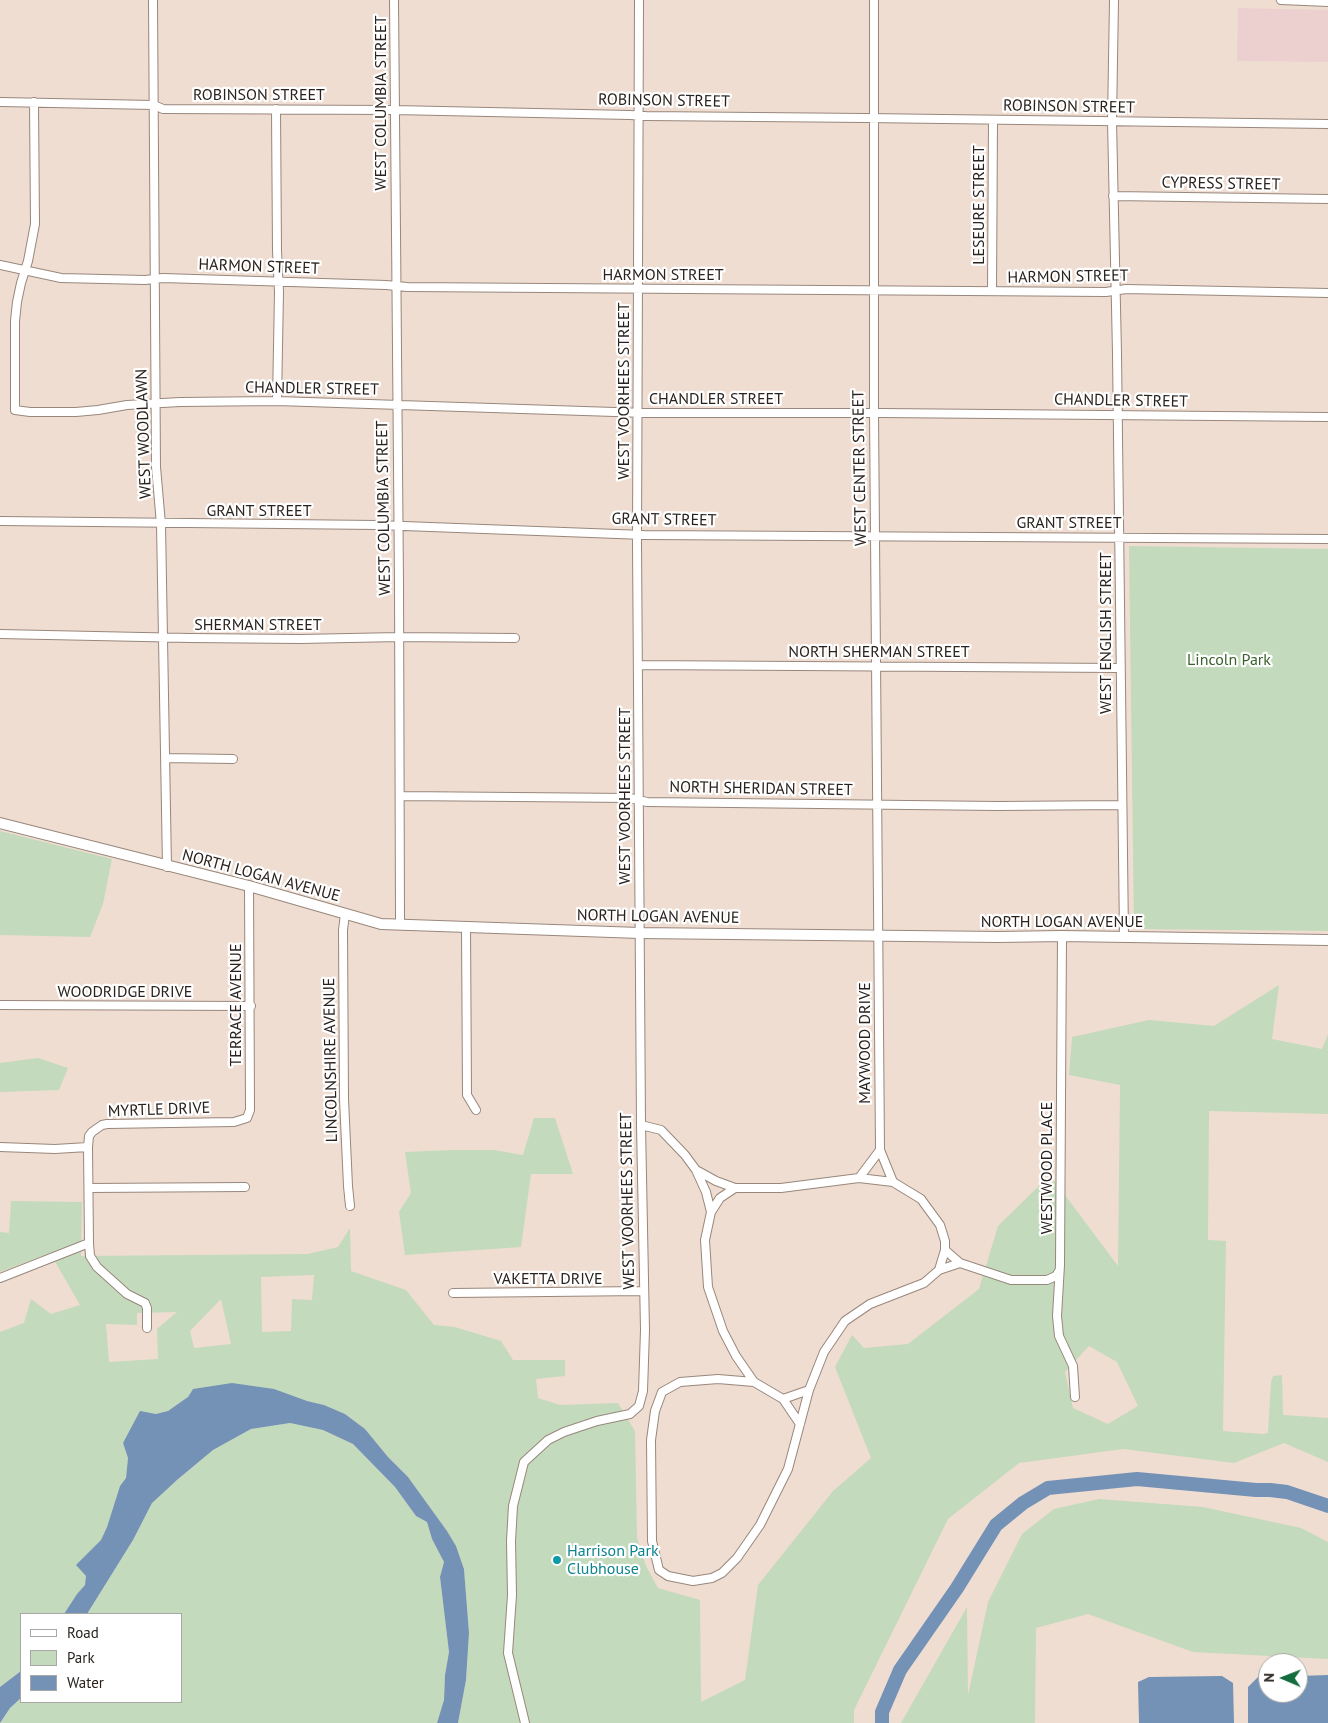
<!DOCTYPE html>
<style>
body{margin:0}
#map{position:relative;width:1328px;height:1723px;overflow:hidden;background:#f0ddd1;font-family:"PT Sans",sans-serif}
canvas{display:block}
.legend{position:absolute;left:20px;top:1613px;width:162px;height:90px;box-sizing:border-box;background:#fff;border:1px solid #a9a7a5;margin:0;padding:6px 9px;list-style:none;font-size:15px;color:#29221e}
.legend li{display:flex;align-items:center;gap:10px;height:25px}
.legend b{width:25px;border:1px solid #a9a7a5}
.north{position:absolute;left:1258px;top:1653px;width:50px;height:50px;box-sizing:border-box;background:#fff;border:1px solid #a9a7a5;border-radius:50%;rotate:271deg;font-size:14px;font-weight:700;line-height:20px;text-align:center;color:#29221e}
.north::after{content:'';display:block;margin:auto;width:18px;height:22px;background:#156c3f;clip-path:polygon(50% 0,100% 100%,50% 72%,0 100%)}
</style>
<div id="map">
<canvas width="1328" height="1723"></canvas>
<ul class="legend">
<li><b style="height:6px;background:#fff"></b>Road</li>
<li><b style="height:14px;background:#c3dabc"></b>Park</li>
<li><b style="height:14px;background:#7392b6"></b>Water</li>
</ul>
<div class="north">N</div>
</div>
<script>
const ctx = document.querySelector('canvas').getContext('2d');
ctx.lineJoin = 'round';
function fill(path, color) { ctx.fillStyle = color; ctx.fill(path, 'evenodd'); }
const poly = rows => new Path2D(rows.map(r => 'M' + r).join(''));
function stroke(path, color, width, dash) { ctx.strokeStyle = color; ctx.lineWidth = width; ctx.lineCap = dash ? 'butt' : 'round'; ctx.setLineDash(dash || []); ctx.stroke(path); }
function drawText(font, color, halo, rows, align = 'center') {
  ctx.font = font + ' "PT Sans",sans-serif'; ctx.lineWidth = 4.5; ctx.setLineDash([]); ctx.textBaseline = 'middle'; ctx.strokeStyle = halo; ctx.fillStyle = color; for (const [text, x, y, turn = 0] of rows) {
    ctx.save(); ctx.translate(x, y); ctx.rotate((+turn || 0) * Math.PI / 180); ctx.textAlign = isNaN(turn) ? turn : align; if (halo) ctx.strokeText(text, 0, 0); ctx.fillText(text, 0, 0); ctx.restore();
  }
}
fill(poly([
 [1238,8,1328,10,1328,62,1237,61]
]), '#ebd0cf');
fill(poly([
 [1129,546,1328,549,1328,931,1134,929],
 [0,831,112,859,103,904,90,937,0,935],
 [1279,985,1272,1039,1322,1049,1328,1034,1328,1114,1209,1111,1208,1240,1226,1241,1223,1431,1263,1434,1268,1433,1271,1382,1273,1376,1282,1375,1283,1415,1328,1418,1328,1462,1284,1443,1234,1463,1123,1449,1019,1463,948,1519,854,1710,854,1723,458,1723,466,1680,469,1633,464,1568,456,1546,447,1531,408,1477,388,1457,365,1429,345,1414,324,1405,307,1401,193,1389,188,1397,178,1406,168,1411,157,1414,149,1413,123,1443,128,1458,126,1478,120,1486,107,1527,101,1540,77,1565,86,1576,85,1585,77,1594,64,1614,21,1614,21,1671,0,1687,0,1332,24,1323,31,1299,51,1314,80,1305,50,1253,0,1272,0,1232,9,1233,11,1201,82,1202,81,1256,308,1254,338,1247,350,1228,351,1271,406,1290,434,1325,455,1327,501,1341,513,1360,565,1360,565,1376,536,1379,538,1398,560,1405,618,1403,635,1431,637,1538,646,1566,658,1588,700,1600,701,1702,745,1680,758,1585,833,1491,871,1458,835,1367,852,1335,864,1348,908,1344,979,1289,998,1226,1050,1175,1118,1266,1120,1085,1069,1075,1072,1037,1149,1020,1214,1026],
 [314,1275,312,1300,292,1299,291,1331,262,1332,261,1277],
 [221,1299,231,1344,194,1348,190,1331],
 [177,1312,157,1329,158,1359,109,1362,106,1324,137,1325,137,1313],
 [1089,1346,1117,1362,1138,1406,1108,1424,1073,1408,1065,1372],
 [38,1058,68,1068,59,1090,0,1092,0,1063],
 [534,1118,555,1118,573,1174,531,1174,521,1247,405,1255,399,1212,411,1193,405,1152,452,1150,494,1150,523,1155],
 [290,1423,323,1430,353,1444,395,1487,416,1516,427,1522,432,1539,444,1562,440,1577,449,1652,445,1675,444,1700,437,1723,0,1723,10,1708,21,1698,21,1702,181,1702,181,1614,87,1614,133,1540,152,1503,162,1493,213,1450,251,1429],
 [1099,1499,1203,1507,1301,1528,1328,1542,1328,1659,1193,1652,1088,1614,1036,1628,1035,1723,901,1723,967,1607,968,1695,988,1602,1022,1534,1054,1509]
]), '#c3dabc');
fill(poly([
 [232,1383,274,1389,307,1401,324,1405,345,1414,365,1429,388,1457,408,1477,447,1531,456,1546,464,1569,469,1633,466,1680,458,1723,437,1723,444,1700,445,1675,449,1652,440,1577,444,1562,432,1539,427,1522,416,1516,395,1487,353,1444,323,1430,290,1423,251,1429,213,1450,177,1480,152,1503,133,1540,87,1614,64,1614,77,1594,85,1585,86,1576,76,1565,101,1540,107,1527,120,1486,126,1478,128,1458,123,1443,140,1411,156,1414,168,1411,188,1397,193,1389],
 [21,1671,21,1698,10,1708,0,1723,0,1687],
 [1328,1675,1328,1723,1248,1723,1248,1687,1258,1677,1268,1677,1268,1693,1298,1693,1298,1676],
 [1222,1676,1233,1683,1234,1723,1139,1723,1138,1682,1149,1677]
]), '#7392b6');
stroke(poly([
 [882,1723,882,1712,900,1670,957,1588,996,1525,1023,1503,1048,1488,1137,1479,1256,1490,1270,1490,1287,1492,1328,1506]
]), '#7392b6', 14);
const minor = poly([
 [153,0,156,467,161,524,167,867],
 [394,0,399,582,400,925],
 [1114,0,1112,121,1117,353,1124,937],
 [1281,0,1328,2],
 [0,102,154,105,163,109,394,110,630,115,646,116,866,118,1328,124],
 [34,102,35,224,28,261,21,283,17,302,15,321,15,410,30,412,76,412,98,410,127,405,180,402,277,401,645,413,881,413,1328,417],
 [276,109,277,251,279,292,277,401],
 [1113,196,1328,199],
 [0,265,61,278,145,280,163,278,386,285,407,287,1106,292,1126,289,1328,293],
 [992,291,993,120],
 [0,521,377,525,644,535,1328,539],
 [0,634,190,638,300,639,399,637,515,638],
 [638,665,1120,668],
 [166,758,233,759],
 [400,796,630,798,647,802,730,803,998,806,1122,805],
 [345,914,343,930,344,1099,348,1186,350,1206],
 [466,927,467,1095,476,1110],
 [1062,936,1060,1265,1057,1316,1059,1336,1073,1366,1075,1397],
 [0,1005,251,1006],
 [641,1125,661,1130,685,1155,696,1170,706,1192,711,1212,705,1240,708,1287,723,1331,736,1356,754,1382,783,1399,800,1424],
 [0,1147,55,1149,88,1147,89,1136,92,1132,102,1125,107,1124,234,1122,247,1118,250,1110,249,886],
 [696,1170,716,1181,735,1188],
 [859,1178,893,1182],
 [89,1188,245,1187],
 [711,1212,720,1198,735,1188,781,1188,859,1178,880,1150],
 [89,1243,90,1256,97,1267,127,1294,145,1303,147,1308,147,1328],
 [945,1250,960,1263,1011,1280,1047,1280,1056,1276,1059,1271],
 [939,1270,960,1263],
 [0,1278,89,1243,88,1147],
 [453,1293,643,1291],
 [754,1382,718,1379,680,1382,662,1392,655,1411,651,1440,652,1541,659,1570,668,1576,693,1581,712,1578,722,1573,737,1558,760,1525,788,1469,809,1390,824,1352,845,1321,870,1304,924,1283,939,1270,945,1250,945,1241,940,1225,921,1199,893,1182,880,1150,874,413,874,0],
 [783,1399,809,1390],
 [525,1723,508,1653,512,1595,511,1541,513,1506,524,1462,548,1440,564,1432,597,1421,630,1414,639,1406,643,1391,645,1330,641,1125,637,542,639,0]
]);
const tertiary = poly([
 [0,823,249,886,381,924,640,933,998,937,1062,936,1328,940]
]);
stroke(minor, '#98877c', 10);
stroke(tertiary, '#98877c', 12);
stroke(minor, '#fff', 8);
stroke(tertiary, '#fff', 10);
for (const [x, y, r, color] of [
 [557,1560,5,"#0f9aa8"]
]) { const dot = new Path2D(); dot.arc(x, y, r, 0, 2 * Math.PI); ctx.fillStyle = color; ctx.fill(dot); stroke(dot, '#fff', 2); }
drawText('16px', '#29221e', '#fff', [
 ["ROBINSON STREET",259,95],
 ["ROBINSON STREET",664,101,1],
 ["WEST COLUMBIA STREET",381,103,-90],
 ["ROBINSON STREET",1069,107,1],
 ["CYPRESS STREET",1221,184,1],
 ["LESEURE STREET",979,205,-90],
 ["HARMON STREET",259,267,2],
 ["HARMON STREET",663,275],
 ["HARMON STREET",1068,277,-1],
 ["CHANDLER STREET",312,389,1],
 ["WEST VOORHEES STREET",624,391,-90],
 ["CHANDLER STREET",716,399],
 ["CHANDLER STREET",1121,401,1],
 ["WEST WOODLAWN",144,434,-92],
 ["WEST CENTER STREET",860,468,-91],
 ["WEST COLUMBIA STREET",384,508,-91],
 ["GRANT STREET",259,511],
 ["GRANT STREET",664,520,1],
 ["GRANT STREET",1069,523],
 ["SHERMAN STREET",258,625],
 ["WEST ENGLISH STREET",1106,633,-90],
 ["NORTH SHERMAN STREET",879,652],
 ["NORTH SHERIDAN STREET",761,789,1],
 ["WEST VOORHEES STREET",625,796,-90],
 ["NORTH LOGAN AVENUE",261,876,15],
 ["NORTH LOGAN AVENUE",658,917,1],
 ["NORTH LOGAN AVENUE",1062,922],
 ["WOODRIDGE DRIVE",125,992],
 ["TERRACE AVENUE",236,1005,-90],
 ["MAYWOOD DRIVE",865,1043,-90],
 ["LINCOLNSHIRE AVENUE",331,1060,-91],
 ["MYRTLE DRIVE",159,1110,-2],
 ["WESTWOOD PLACE",1047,1168,-90],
 ["WEST VOORHEES STREET",628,1201,-91],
 ["VAKETTA DRIVE",548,1279]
]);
drawText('16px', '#39622c', '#fff', [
 ["Lincoln Park",1229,660]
]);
drawText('16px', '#0d838f', '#fff', [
 ["Harrison Park",567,1551],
 ["Clubhouse",567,1569]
], 'left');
</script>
